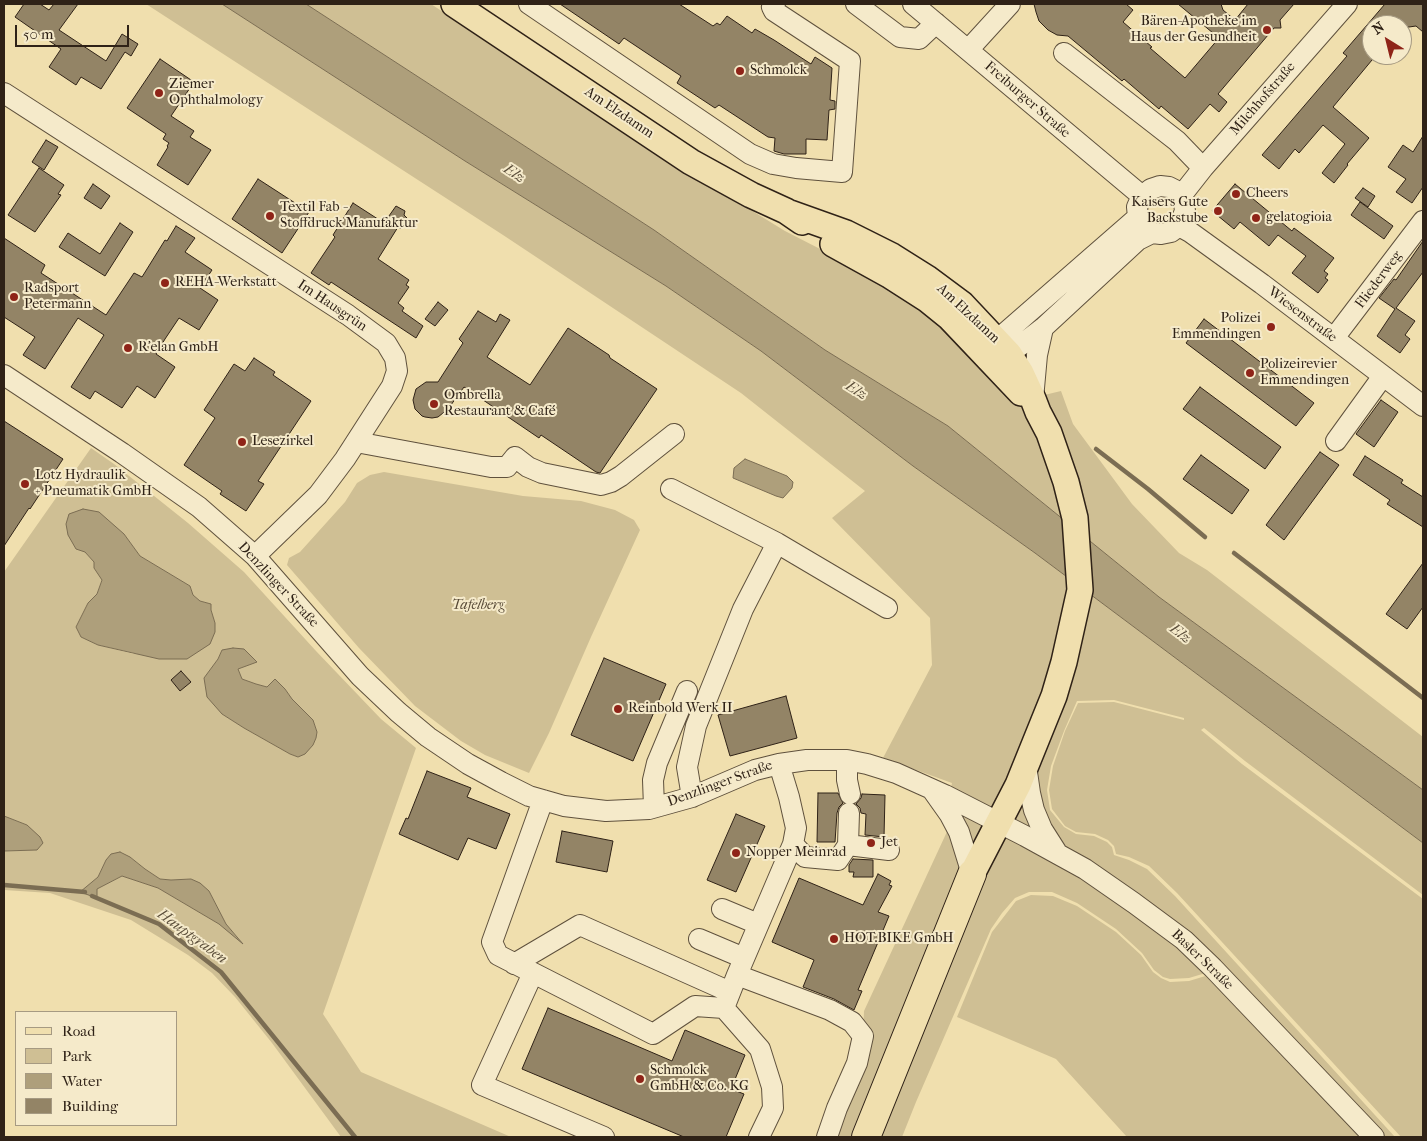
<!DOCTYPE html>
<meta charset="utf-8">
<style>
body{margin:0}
#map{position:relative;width:1427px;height:1141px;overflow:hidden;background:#f0dfae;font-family:"IM FELL French Canon",serif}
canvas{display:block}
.frame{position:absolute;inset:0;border:5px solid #2f2217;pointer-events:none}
.legend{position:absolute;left:15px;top:1011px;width:162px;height:115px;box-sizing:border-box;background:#f5eaca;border:1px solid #a69a82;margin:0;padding:6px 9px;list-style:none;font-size:15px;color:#2f2217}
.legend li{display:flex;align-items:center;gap:10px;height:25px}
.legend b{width:25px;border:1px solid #a69a82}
.north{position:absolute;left:1362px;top:15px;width:50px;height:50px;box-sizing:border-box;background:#f5eaca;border:1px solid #a69a82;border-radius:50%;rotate:324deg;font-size:14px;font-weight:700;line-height:20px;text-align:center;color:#2f2217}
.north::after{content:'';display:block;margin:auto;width:18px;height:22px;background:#8f2418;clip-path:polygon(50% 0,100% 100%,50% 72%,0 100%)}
.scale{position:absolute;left:15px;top:25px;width:114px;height:22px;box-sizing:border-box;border:2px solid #2f2217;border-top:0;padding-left:6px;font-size:15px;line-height:18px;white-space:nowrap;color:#2f2217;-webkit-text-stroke:4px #f5eaca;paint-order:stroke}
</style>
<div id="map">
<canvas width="1427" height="1141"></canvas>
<div class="frame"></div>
<ul class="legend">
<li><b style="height:6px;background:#f0dfae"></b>Road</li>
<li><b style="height:14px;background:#cfbf94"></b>Park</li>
<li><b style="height:14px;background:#ae9f7b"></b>Water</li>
<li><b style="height:14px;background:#938466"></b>Building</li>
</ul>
<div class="north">N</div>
<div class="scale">50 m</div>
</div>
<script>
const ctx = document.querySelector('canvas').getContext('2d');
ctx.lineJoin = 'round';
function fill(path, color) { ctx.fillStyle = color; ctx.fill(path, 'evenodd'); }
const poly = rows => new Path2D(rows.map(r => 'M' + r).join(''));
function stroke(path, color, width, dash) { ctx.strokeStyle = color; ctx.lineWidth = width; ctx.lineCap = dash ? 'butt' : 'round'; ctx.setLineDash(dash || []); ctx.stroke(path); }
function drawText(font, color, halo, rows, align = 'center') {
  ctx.font = font + ' "IM FELL French Canon",serif'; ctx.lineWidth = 4; ctx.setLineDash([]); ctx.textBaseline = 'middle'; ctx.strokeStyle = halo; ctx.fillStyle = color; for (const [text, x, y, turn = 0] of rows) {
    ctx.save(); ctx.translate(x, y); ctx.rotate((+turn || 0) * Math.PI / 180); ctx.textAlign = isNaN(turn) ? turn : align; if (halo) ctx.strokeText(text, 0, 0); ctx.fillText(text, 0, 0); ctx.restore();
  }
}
fill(poly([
 [146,4,222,4,465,161,666,286,761,351,913,466,1035,553,1423,843,1423,895,1245,761,1204,728,1201,730,1242,764,1423,899,1423,1137,1401,1137,1177,893,1149,866,1129,857,1116,854,1114,846,1108,840,1095,834,1076,832,1065,826,1052,809,1049,790,1053,766,1065,731,1078,703,1114,702,1184,720,1184,718,1114,700,1077,701,1064,731,1051,766,1047,790,1050,810,1064,827,1076,834,1094,836,1107,842,1112,847,1114,855,1129,860,1147,869,1175,896,1395,1137,1380,1137,1219,969,1189,978,1170,979,1163,977,1154,970,1142,953,1116,929,1077,903,1052,892,1029,892,1015,898,1002,913,991,929,916,1102,902,1137,827,1137,863,1036,864,1011,951,823,945,813,952,783,883,758,932,665,930,618,832,518,865,491,741,393,503,235],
 [306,4,431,4,622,131,785,231,900,290,928,310,1015,402,1061,391,1073,424,1132,504,1179,553,1207,570,1423,737,1423,790,1159,597,948,426,825,350,654,230],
 [91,448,114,464,188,523,244,572,316,651,381,719,416,748,323,1014,361,1072,511,1137,341,1137,272,1043,235,997,212,973,188,955,131,920,50,893,4,890,4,851,36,850,27,825,4,816,4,572],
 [124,534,140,556,190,586,193,595,200,601,211,604,211,610,215,623,215,632,134,654,98,645,81,637,76,627,88,603,97,594,102,579,94,568,94,562,85,552],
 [222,650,257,661,238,669,242,679,256,684,267,687,275,679,285,689,291,698,313,720,317,732,313,745,298,757,290,754,244,728,222,714,205,678,218,659],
 [130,857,145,869,160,879,171,880,191,879,209,891,226,924,241,941,219,924,158,888,122,876,97,889,96,894,92,883,98,877,106,860],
 [384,472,523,496,581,501,615,510,634,520,640,530,591,637,549,733,529,773,485,755,461,741,415,706,359,648,287,565,289,558,300,552,345,502,357,483,370,475],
 [1031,895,1053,896,1077,906,1116,932,1141,955,1153,972,1161,978,1170,982,1189,981,1212,974,1369,1137,1127,1137,1056,1059,957,1017,992,932,1016,901]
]), '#cfbf94');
const water = poly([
 [222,4,306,4,654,230,825,350,948,426,1159,597,1423,790,1423,843,1035,553,913,466,761,351,666,286,465,161,222,4],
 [745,459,787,476,793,482,792,488,783,498,776,496,733,478,734,468,745,459],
 [83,509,99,512,124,534,140,556,190,586,193,595,200,601,211,604,211,610,215,623,215,632,210,644,187,659,159,659,98,645,81,637,76,627,88,603,97,594,102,580,94,568,94,562,85,552,76,549,68,535,66,524,69,514,83,509],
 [233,648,244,649,257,662,238,669,242,679,256,684,267,687,275,679,285,689,292,699,313,720,317,732,316,738,313,745,305,754,298,757,290,754,244,728,222,714,207,697,204,678,218,659,222,650,233,648],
 [4,816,27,825,40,837,43,843,37,850,4,851,4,816],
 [120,852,130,857,145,869,160,879,171,880,191,879,200,883,209,891,226,924,243,944,219,924,158,888,122,876,97,889,97,898,80,892,98,877,106,860,111,854,120,852]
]);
fill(water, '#ae9f7b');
stroke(water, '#7b6d53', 1);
stroke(poly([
 [1096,449,1148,489,1205,537],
 [1234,553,1423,698],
 [4,885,85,892],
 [92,896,159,924,221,972,355,1137]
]), '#7b6d53', 4.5);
const building = poly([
 [24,4,40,4,49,10,54,4,78,4,59,30,106,61,122,34,138,44,131,56,125,52,101,89,81,77,76,85,49,67,61,49,15,17,24,4],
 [560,4,679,4,713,26,717,23,720,25,727,16,752,33,755,29,774,40,811,64,815,57,832,68,830,100,835,101,835,109,829,110,827,140,806,139,806,154,784,154,774,151,775,138,768,137,719,105,715,108,677,83,681,76,624,38,619,44,560,4],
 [1034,4,1126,4,1133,10,1123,22,1152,47,1150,48,1185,78,1219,38,1178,4,1221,4,1223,10,1235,20,1248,4,1294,4,1280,20,1281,28,1274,28,1218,94,1227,102,1219,112,1210,104,1188,129,1161,106,1159,109,1124,79,1122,81,1068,36,1057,35,1048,30,1039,21,1036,12,1034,4],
 [1385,4,1423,4,1423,32,1416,26,1402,28,1402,25,1372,25,1372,60,1333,107,1369,138,1347,164,1348,165,1334,183,1322,173,1345,144,1323,125,1299,153,1295,149,1279,169,1262,155,1347,56,1343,53,1385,4],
 [160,59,194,82,171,116,194,131,190,137,211,150,188,185,157,165,168,147,167,146,169,143,163,139,166,134,127,108,160,59],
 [1423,136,1423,187,1412,203,1396,192,1406,179,1388,167,1403,145,1413,152,1423,136],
 [46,140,58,147,44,170,32,162,46,140],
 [39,168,64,185,58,194,61,195,35,232,8,215,39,168],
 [258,179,309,212,282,253,232,219,258,179],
 [93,184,110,196,101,209,84,198,93,184],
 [1235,184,1292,231,1294,228,1334,258,1324,271,1328,274,1325,278,1328,280,1318,293,1292,273,1306,256,1278,235,1269,246,1240,222,1234,229,1212,211,1235,184],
 [1363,188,1375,196,1368,207,1355,198,1363,188],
 [1360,202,1393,226,1384,239,1351,215,1360,202],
 [353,203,384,223,396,206,405,211,404,215,408,219,400,229,398,227,378,259,409,280,406,285,409,287,398,303,404,308,402,311,423,326,416,338,331,282,329,285,311,273,335,237,333,235,353,203],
 [120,223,133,232,105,276,59,247,68,233,100,254,120,223],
 [176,226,195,238,185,252,212,270,200,288,218,300,199,330,179,318,165,339,156,354,175,367,155,398,137,386,122,408,95,391,90,399,71,387,104,335,78,318,45,369,23,355,35,337,4,317,4,238,45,265,41,273,106,315,134,273,142,277,165,240,167,241,176,226],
 [1423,241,1423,272,1396,308,1415,321,1405,335,1410,339,1400,353,1377,336,1395,309,1379,298,1394,279,1396,280,1423,241],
 [438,302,448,310,435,326,425,319,438,302],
 [478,311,496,322,500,314,510,320,487,357,530,385,568,328,609,355,610,358,657,389,600,473,596,472,541,435,539,438,464,387,448,409,438,417,432,418,425,417,422,416,415,409,413,400,416,389,426,382,438,382,463,343,459,339,478,311],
 [1204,319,1314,403,1296,426,1186,343,1204,319],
 [254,358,275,372,273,375,311,401,258,481,264,484,246,511,220,494,222,491,184,465,215,418,204,410,234,364,245,371,254,358],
 [1200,387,1281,447,1265,469,1183,409,1200,387],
 [1381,400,1398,412,1374,447,1356,434,1381,400],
 [4,421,63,459,30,509,29,508,4,546,4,421],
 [1320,452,1339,465,1284,540,1266,525,1320,452],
 [1201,455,1249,490,1232,514,1183,479,1201,455],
 [1365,456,1403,480,1401,483,1423,497,1423,527,1387,504,1390,500,1353,475,1365,456],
 [1423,563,1423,607,1407,629,1386,614,1423,563],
 [604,658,666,684,633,761,571,735,604,658],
 [181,671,191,682,180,691,171,680,181,671],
 [786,696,797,738,730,756,718,715,786,696],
 [427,771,471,788,467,797,510,814,496,849,468,838,458,860,399,834,406,818,408,819,427,771],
 [818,793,838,793,843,803,839,807,837,813,835,842,817,842,818,793],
 [862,794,885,795,884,837,865,835,866,814,861,813,860,808,856,804,861,798,862,794],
 [736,814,765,826,736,892,707,880,736,814],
 [562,831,613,841,607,872,556,862,562,831],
 [853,859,873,860,873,877,853,877,854,872,849,872,849,865,853,859],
 [878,874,891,881,889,885,892,886,878,912,889,916,858,990,862,991,854,1010,834,999,803,987,814,960,772,942,799,878,863,905,878,874],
 [548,1008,672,1061,685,1030,745,1055,731,1089,744,1094,726,1137,684,1137,522,1069,548,1008]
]);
fill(building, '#938466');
stroke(building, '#2f2217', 1);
const minor = poly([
 [529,4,750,154,773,164,796,168,842,172,850,61,774,11,772,7,775,4],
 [856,4,900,37,919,39,936,23],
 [913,4,1142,196],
 [969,49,1010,4],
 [1064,53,1177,141,1203,168],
 [4,93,348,315,386,343,395,358,397,371,392,386,345,459,318,495,255,556],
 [1181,196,1203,168,1347,4],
 [1179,226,1190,232,1262,284,1423,406],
 [1334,338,1423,221],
 [997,340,1138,217],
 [1009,354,1043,328,1138,240,1152,233,1161,234,1171,232,1179,226,1185,211,1184,203,1181,196,1175,190,1169,187,1160,186,1151,189,1142,196,1137,207,1138,217,1141,223,1152,233],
 [4,375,122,453,199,507,255,556,360,676,398,712,428,737,468,764,501,782,529,796,564,806,606,811,649,809,692,797,755,770,779,764,807,760,847,760,867,764,896,773,945,795,1025,836,1085,869,1134,903,1184,940,1213,968,1374,1137],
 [1033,399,1037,355,1043,328],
 [1336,441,1383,376],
 [356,442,491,467,507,467,515,457,528,467,542,473,601,485,611,482,621,476,674,434],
 [671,489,777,543],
 [847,760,847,780,850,794],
 [1026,765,1030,793,1034,810,1042,829,1056,851],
 [933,791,950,815,959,832,972,874],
 [692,797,687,767,696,726,743,609,777,543,887,608],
 [543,800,492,942,498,955,653,1034,695,1006,724,1008,737,975,793,844,796,828,789,797,779,764],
 [654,807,653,780,657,763,687,691],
 [849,813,848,845,889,850],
 [793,844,805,857,838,860,848,845],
 [722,909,758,924],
 [699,939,744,958],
 [514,964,580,925,730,992],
 [533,973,482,1085,604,1137],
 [737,975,830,1010,852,1022,863,1036,857,1063,837,1108,827,1137],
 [724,1008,760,1049,772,1087,773,1108,759,1137]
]);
const major = poly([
 [454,4,691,162,751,195,786,211,802,222],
 [790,213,846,233,892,256,927,278,962,304,1009,354,1021,373,1033,399,1038,412,1049,433,1066,482,1075,518,1080,590,1064,662,1054,696,1018,785,972,874],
 [833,244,889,275,928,300,949,317,968,337,1021,393]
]);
const highway = poly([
 [866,1137,972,874]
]);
stroke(minor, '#5f513d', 22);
stroke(major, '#2f2217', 28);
stroke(highway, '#2f2217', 30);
stroke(minor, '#f5eaca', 20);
stroke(major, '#f0dfae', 25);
stroke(highway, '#f0dfae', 28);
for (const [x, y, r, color] of [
 [1267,30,5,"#8f2418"],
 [740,71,5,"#8f2418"],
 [159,93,5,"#8f2418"],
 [1236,194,5,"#8f2418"],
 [1218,211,5,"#8f2418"],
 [270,216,5,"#8f2418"],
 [1256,218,5,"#8f2418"],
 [165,283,5,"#8f2418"],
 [14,297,5,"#8f2418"],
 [1271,327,5,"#8f2418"],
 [128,348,5,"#8f2418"],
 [1250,373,5,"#8f2418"],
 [434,404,5,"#8f2418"],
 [242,442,5,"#8f2418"],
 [25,484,5,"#8f2418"],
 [618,709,5,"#8f2418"],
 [871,843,5,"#8f2418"],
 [736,853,5,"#8f2418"],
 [834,939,5,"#8f2418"],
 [640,1079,5,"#8f2418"]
]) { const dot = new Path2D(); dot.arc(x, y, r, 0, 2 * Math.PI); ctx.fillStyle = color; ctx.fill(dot); stroke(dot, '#f5eaca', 2); }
drawText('14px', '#2f2217', '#f5eaca', [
 ["Bären-Apotheke im",1257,22,"right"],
 ["Haus der Gesundheit",1257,38,"right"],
 ["Schmolck",750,71],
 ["Ziemer",169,85],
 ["Ophthalmology",169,101],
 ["Cheers",1246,194],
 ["Kaisers Gute",1208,203,"right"],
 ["Backstube",1208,219,"right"],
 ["Textil Fab -",280,208],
 ["Stoffdruck Manufaktur",280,224],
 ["gelatogioia",1266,218],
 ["REHA-Werkstatt",175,283],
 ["Radsport",24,289],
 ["Petermann",24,305],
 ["Polizei",1261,319,"right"],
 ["Emmendingen",1261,335,"right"],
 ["R'elan GmbH",138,348],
 ["Polizeirevier",1260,365],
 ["Emmendingen",1260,381],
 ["Ombrella",444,396],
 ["Restaurant & Café",444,412],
 ["Lesezirkel",252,442],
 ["Lotz Hydraulik",35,476],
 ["+ Pneumatik GmbH",35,492],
 ["Reinbold Werk II",628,709],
 ["Jet",881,843],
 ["Nopper Meinrad",746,853],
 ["HOT.BIKE GmbH",844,939],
 ["Schmolck",650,1071],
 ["GmbH & Co. KG",650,1087]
], 'left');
drawText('14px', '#2f2217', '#f5eaca', [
 ["Milchhofstraße",1263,99,-49],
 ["Freiburger Straße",1027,100,41],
 ["Am Elzdamm",619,113,34],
 ["Fliederweg",1379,280,-53],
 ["Im Hausgrün",332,306,34],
 ["Am Elzdamm",968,314,43],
 ["Wiesenstraße",1302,315,37],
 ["Denzlinger Straße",278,585,47],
 ["Denzlinger Straße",720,784,-20],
 ["Basler Straße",1202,960,44]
]);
drawText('italic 14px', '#574936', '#f5eaca', [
 ["Tafelberg",478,606]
]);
drawText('italic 15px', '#5b4e3a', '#f5eaca', [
 ["Elz",514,174,34],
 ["Elz",856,391,32],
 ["Elz",1180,634,37],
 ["Hauptgraben",192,937,36]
]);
</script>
